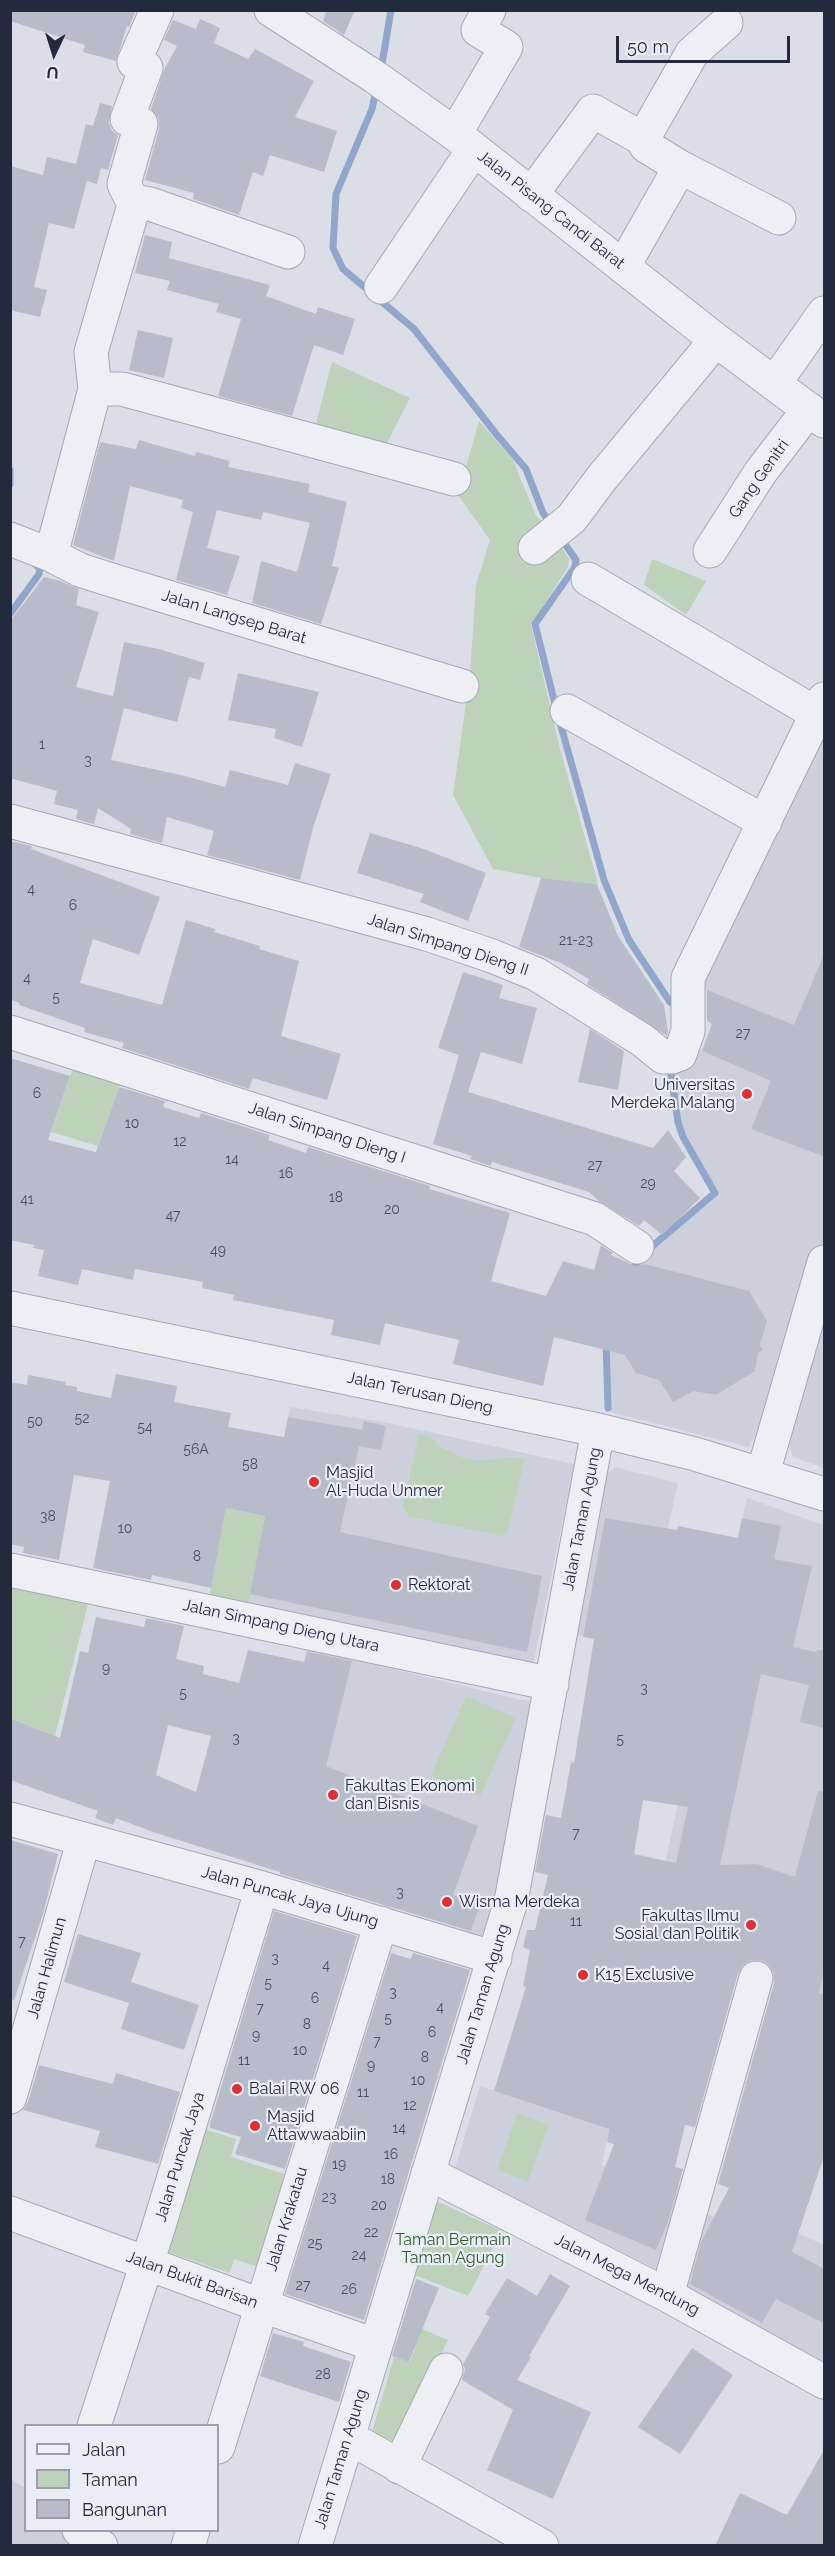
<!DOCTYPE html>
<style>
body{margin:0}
#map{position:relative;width:835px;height:2556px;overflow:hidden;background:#dbdee7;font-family:Raleway,sans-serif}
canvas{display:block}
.frame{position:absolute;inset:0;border:12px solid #242a3e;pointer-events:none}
.legend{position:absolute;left:24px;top:2424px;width:195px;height:108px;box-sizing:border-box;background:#eaedf5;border:2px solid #9b9fac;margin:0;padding:8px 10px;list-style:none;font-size:18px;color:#242a3e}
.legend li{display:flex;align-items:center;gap:12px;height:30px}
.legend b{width:30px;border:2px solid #9b9fac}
.north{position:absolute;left:24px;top:24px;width:60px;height:60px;-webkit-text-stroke:4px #eaedf5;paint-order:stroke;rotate:184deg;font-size:16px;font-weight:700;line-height:24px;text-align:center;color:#242a3e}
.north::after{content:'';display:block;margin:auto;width:21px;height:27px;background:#242a3e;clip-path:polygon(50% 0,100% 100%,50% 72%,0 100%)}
.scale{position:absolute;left:616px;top:36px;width:174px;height:27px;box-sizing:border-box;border:3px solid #242a3e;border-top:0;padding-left:8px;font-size:18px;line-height:21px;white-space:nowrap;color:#242a3e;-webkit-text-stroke:4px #eaedf5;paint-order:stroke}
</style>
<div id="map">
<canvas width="835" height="2556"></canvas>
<div class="frame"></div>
<ul class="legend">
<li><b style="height:8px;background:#eeeff5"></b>Jalan</li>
<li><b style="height:16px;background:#bed2bb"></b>Taman</li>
<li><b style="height:16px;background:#b8bcca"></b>Bangunan</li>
</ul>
<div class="north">U</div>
<div class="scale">50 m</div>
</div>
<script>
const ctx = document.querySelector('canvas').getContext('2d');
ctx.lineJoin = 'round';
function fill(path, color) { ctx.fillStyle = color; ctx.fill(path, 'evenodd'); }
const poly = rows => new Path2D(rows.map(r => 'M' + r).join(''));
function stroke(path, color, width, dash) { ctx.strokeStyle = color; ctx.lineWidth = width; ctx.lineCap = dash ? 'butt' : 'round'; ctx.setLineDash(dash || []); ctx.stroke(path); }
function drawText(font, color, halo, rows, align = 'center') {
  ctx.font = font + ' Raleway,sans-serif'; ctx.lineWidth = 4.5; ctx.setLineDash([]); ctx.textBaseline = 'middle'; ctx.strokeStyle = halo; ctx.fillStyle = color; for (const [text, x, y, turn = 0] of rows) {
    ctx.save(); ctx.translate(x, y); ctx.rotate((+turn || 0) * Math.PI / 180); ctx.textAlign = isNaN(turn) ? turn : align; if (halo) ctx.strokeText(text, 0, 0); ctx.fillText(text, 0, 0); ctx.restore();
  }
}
fill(poly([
 [824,720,824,1239,765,1422,748,1447,611,1412,608,1353,610,1314,620,1290,646,1254,715,1199,676,1131,666,1069,697,1049,760,1076,784,1021,693,985],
 [824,1309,824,1468,793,1457,789,1443,792,1420],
 [290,1407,389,1423,574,1464,534,1661,525,1665,248,1607,265,1516,269,1517],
 [616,1467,678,1483,656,1581,724,1596,747,1498,824,1525,824,1994,666,1956,656,1904,683,1781,679,1656,577,1635,606,1475],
 [308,1649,531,1702,493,1925,484,1937,416,1913,261,1823],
 [480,2086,609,2129,602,2165,688,2187,662,2272,455,2168],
 [706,2214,794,2244,798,2233,824,2245,824,2365,683,2285],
 [11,2479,25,2488,26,2530,68,2531,88,2546,11,2546]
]), '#cdd0dc');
fill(poly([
 [332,362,410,398,386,445,316,424],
 [479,421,513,460,536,516,553,533,569,559,568,567,531,625,560,749,598,884,541,878,493,869,453,795,470,674,476,585,490,540,458,495],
 [652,559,706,581,686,615,644,585],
 [74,1065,121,1081,98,1146,51,1132],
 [419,1434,431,1437,441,1447,461,1457,478,1461,512,1457,525,1459,507,1534,501,1536,408,1516,403,1505],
 [226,1508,265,1516,248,1607,209,1598],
 [10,1584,89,1600,55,1736,11,1718],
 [466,1696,516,1718,480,1797,431,1775],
 [517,2113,549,2125,528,2181,497,2170],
 [198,2127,236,2139,231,2157,287,2175,258,2267,234,2259,230,2273,168,2252,164,2248],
 [434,2200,502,2231,468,2296,407,2272],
 [422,2329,448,2340,401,2439,395,2442,372,2432,394,2357,410,2362]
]), '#bed2bb');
stroke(poly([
 [381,70,391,10],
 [376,90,372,109,336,194,333,248,343,269,414,329,497,435,526,469,543,513,551,524],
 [10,470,10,484],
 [10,614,39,574,40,568,33,563],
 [556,708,535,624,575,567,576,560,561,538],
 [559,719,604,880,629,940,670,1002],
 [630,1273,643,1254,715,1193,683,1137,678,1122,671,1074],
 [606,1341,608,1408]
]), '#92a6cb', 7);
fill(poly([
 [10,10,136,10,129,27,127,26,116,61,83,52,85,45,10,21],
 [327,10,355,10,344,35,323,21],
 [200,19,220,28,214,43,248,59,255,49,314,81,295,117,337,131,324,172,270,155,263,176,253,172,239,215,193,199,194,193,145,180,159,129,159,119,151,109,164,70,177,46,164,40,173,20,196,29],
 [100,103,112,106,109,123,112,131,118,135,108,170,101,168,97,184,87,181,74,229,49,223,34,287,47,290,40,317,10,310,10,166,43,175,47,157,76,164,86,124,93,126],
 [145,235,172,242,169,258,270,285,266,296,316,314,318,307,355,319,343,355,314,345,292,416,218,396,241,319,216,312,219,304,167,290,170,281,135,273],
 [138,330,173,338,164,378,129,370],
 [139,440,195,456,196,452,230,461,228,467,310,484,308,492,347,502,332,566,339,568,321,624,252,603,261,561,297,572,310,523,263,512,261,520,217,510,207,548,240,556,227,595,176,580,193,512,181,508,183,500,130,486,114,561,73,545,100,442,136,449],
 [44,577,60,581,79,589,76,605,99,612,76,687,113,696,124,642,159,649,205,663,200,680,189,677,177,722,124,708,111,760,181,775,225,787,230,770,288,785,295,763,331,774,313,828,300,880,207,855,214,831,167,817,162,843,130,834,131,829,98,808,94,824,76,819,78,810,54,804,57,791,10,778,10,621],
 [238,673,319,692,302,747,274,738,276,729,228,720],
 [370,833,421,848,486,873,468,921,420,902,424,894,357,873],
 [10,841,32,846,31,849,160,897,139,955,93,939,80,983,162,1005,186,920,215,929,214,932,260,946,259,949,299,961,281,1036,341,1054,327,1100,253,1078,249,1089,122,1048,124,1043,84,1032,85,1028,19,1005,20,1003,10,1000],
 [541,878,597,884,618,936,664,1005,668,1031,667,1036,587,984,589,979,561,963,519,947],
 [825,952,825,1157,751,1129,771,1081,702,1051,712,1024,707,1021,707,990,794,1025],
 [463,972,503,985,499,998,537,1008,522,1064,481,1052,468,1092,653,1148,668,1130,686,1157,674,1171,700,1198,662,1235,644,1220,639,1226,599,1201,589,1192,492,1162,491,1166,470,1159,472,1156,433,1144,459,1055,438,1048],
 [590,1029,624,1051,618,1090,578,1082],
 [10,1058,70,1076,48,1140,96,1152,119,1087,165,1101,163,1107,199,1118,201,1113,270,1135,268,1140,306,1153,308,1147,430,1186,429,1189,510,1213,491,1281,546,1296,563,1261,594,1270,601,1245,613,1253,611,1255,635,1266,645,1264,749,1291,767,1321,760,1345,763,1350,758,1353,755,1371,716,1395,694,1391,673,1402,659,1380,636,1373,625,1355,554,1337,543,1386,453,1364,459,1340,385,1323,380,1345,331,1335,334,1320,233,1300,234,1295,202,1288,203,1282,135,1269,133,1280,82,1269,78,1285,38,1276,44,1250,33,1248,34,1245,10,1240],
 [116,1374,177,1386,174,1402,231,1413,228,1427,284,1437,288,1417,362,1430,364,1421,386,1426,381,1450,359,1446,340,1532,542,1576,527,1652,250,1594,265,1516,226,1508,211,1588,152,1575,151,1580,93,1568,110,1481,74,1475,59,1560,23,1553,24,1547,10,1544,10,1382,27,1385,28,1375,66,1382,65,1385,77,1387,77,1391,111,1398],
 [605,1518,677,1530,678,1526,738,1538,742,1518,781,1526,774,1559,812,1566,793,1647,816,1652,817,1650,825,1650,825,1728,800,1722,809,1685,761,1674,720,1865,757,1864,795,1877,818,1791,825,1792,825,1965,819,1993,825,1994,825,2153,792,2252,825,2269,825,2324,776,2299,762,2323,690,2284,701,2242,729,2188,718,2184,774,1983,774,1973,769,1965,760,1960,751,1960,743,1965,738,1973,695,2127,685,2125,675,2167,683,2169,668,2222,656,2250,585,2220,614,2144,607,2142,609,2129,494,2091,526,1987,523,1986,530,1950,523,1947,527,1930,535,1930,548,1875,535,1872,546,1815,561,1818,571,1762,574,1763,594,1639,583,1637],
 [643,1800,688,1807,676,1863,634,1854],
 [96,1617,144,1627,146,1618,184,1626,176,1659,204,1666,203,1674,239,1683,248,1650,304,1662,307,1652,352,1661,326,1766,478,1826,453,1895,480,1904,471,1931,280,1874,280,1872,153,1832,116,1818,113,1825,95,1818,98,1811,10,1780,10,1718,60,1738,80,1651,88,1653],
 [168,1725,211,1736,196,1792,156,1775],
 [10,1840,58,1854,43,1914,14,2000,10,1999],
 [274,1911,357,1936,285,2169,235,2154,241,2137,210,2128,210,2124],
 [78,1934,141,1953,131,1982,199,2005,184,2050,121,2029,129,2003,64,1982],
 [391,1953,411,1959,413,1953,470,1970,364,2320,285,2294],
 [39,2065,113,2084,116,2073,180,2092,158,2164,95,2147,100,2131,23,2110,28,2102],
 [550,2274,570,2286,529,2356,531,2357,517,2380,591,2412,553,2499,487,2470,513,2410,462,2380,465,2369,463,2364,490,2317,485,2314,507,2278,537,2296],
 [416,2279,439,2288,409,2362,392,2356],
 [273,2333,304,2342,303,2346,351,2362,339,2402,260,2376],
 [692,2348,733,2375,680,2454,638,2427],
 [825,2448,825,2546,715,2546,740,2493,787,2515]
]), '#b8bcca');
const minor = poly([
 [271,10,375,77,455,134,716,340,824,421],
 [455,134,506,47,478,30,489,10],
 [680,167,646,146,643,139,692,53,726,23],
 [531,195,593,111,643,139],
 [135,206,124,184,141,124,127,119,146,68,134,62,157,10],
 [623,267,680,167,779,218],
 [381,287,474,149],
 [774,384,824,313],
 [95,389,91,352,132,212,139,202,150,204,288,252],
 [10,539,51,555,80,570,108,579,462,686],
 [535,548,572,518,601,479,716,340],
 [710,551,760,473,809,409],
 [51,555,95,389,122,389,454,479],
 [588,579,817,714],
 [567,711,765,822],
 [10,821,427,934,492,956,536,974,642,1040,663,1057,672,1057,680,1054,688,1031,688,978,824,699],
 [10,1032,595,1219,637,1247],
 [10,1308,598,1430,695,1454,824,1494],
 [763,1473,824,1262],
 [10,1570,552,1684],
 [10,1819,262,1888,495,1958],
 [10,2097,84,1839],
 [428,2173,667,2295,824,2382],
 [10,2213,260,2305,375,2345],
 [667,2295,756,1978],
 [94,2426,158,2229,262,1888],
 [348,2437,542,2546],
 [218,2447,381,1923],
 [399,2467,446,2370],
 [79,2530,101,2546],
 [188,2546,193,2530],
 [315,2546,511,1901,598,1430]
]);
stroke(minor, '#a4a8b4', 35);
stroke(minor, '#eeeff5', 33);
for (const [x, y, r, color] of [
 [747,1094,6,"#d93235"],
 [314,1482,6,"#d93235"],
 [396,1585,6,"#d93235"],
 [333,1795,6,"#d93235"],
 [447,1902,6,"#d93235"],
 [751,1925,6,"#d93235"],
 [583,1975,6,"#d93235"],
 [237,2089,6,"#d93235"],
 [255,2126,6,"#d93235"]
]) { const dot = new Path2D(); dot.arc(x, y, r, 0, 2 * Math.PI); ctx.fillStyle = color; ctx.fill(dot); stroke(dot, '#eaedf5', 2); }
drawText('14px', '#494e61', null, [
 ["1",42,745],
 ["3",88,761],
 ["4",31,890],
 ["6",73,906],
 ["21-23",576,941],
 ["4",27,979],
 ["5",56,998],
 ["27",743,1034],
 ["6",37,1094],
 ["10",132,1124],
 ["12",180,1142],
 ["14",232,1160],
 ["27",595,1166],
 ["16",286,1174],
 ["29",648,1184],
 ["18",336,1198],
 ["41",27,1200],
 ["20",392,1210],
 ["47",173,1216],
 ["49",218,1251],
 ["52",82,1419],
 ["50",35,1422],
 ["54",145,1428],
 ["56A",196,1450],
 ["58",250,1465],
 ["38",48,1517],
 ["10",125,1529],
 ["8",197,1557],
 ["9",106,1669],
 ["3",644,1689],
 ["5",183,1694],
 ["3",236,1739],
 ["5",620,1740],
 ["7",576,1834],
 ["3",400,1893],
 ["11",576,1922],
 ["7",22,1942],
 ["3",275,1959],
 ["4",326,1966],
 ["5",268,1984],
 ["3",393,1993],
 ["6",315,1999],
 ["4",440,2008],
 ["7",260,2009],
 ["5",388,2019],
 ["8",307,2025],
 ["6",432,2033],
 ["9",256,2036],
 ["7",377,2042],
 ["10",300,2051],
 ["8",425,2058],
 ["11",244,2061],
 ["9",371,2066],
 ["10",418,2081],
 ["11",363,2093],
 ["12",410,2106],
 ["14",399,2129],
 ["16",391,2155],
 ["19",339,2165],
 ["18",388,2180],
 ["23",329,2198],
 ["20",379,2206],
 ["22",371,2233],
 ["25",315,2244],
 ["24",359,2256],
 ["27",303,2286],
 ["26",349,2290],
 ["28",323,2375]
]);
drawText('16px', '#242a3e', '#eaedf5', [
 ["Jalan Pisang Candi Barat",551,210,38],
 ["Gang Genitri",759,479,-55],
 ["Jalan Langsep Barat",234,617,17],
 ["Jalan Simpang Dieng II",448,945,18],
 ["Jalan Simpang Dieng I",327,1133,18],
 ["Jalan Terusan Dieng",420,1393,12],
 ["Jalan Taman Agung",582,1519,-79],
 ["Jalan Simpang Dieng Utara",281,1626,12],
 ["Jalan Puncak Jaya Ujung",290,1897,16],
 ["Jalan Halimun",47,1968,-74],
 ["Jalan Taman Agung",483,1994,-73],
 ["Jalan Puncak Jaya",180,2157,-73],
 ["Jalan Krakatau",287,2219,-73],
 ["Jalan Mega Mendung",627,2275,27],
 ["Jalan Bukit Barisan",192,2280,20],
 ["Jalan Taman Agung",341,2459,-73]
]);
drawText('16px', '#242a3e', '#eaedf5', [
 ["Universitas",735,1085,"right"],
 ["Merdeka Malang",735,1103,"right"],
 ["Masjid",326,1473],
 ["Al-Huda Unmer",326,1491],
 ["Rektorat",408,1585],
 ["Fakultas Ekonomi",345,1786],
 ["dan Bisnis",345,1804],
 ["Wisma Merdeka",459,1902],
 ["Fakultas Ilmu",739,1916,"right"],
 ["Sosial dan Politik",739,1934,"right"],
 ["K15 Exclusive",595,1975],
 ["Balai RW 06",249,2089],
 ["Masjid",267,2117],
 ["Attawwaabiin",267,2135]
], 'left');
drawText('16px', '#325b30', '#eaedf5', [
 ["Taman Bermain",453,2240],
 ["Taman Agung",453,2258]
]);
</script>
